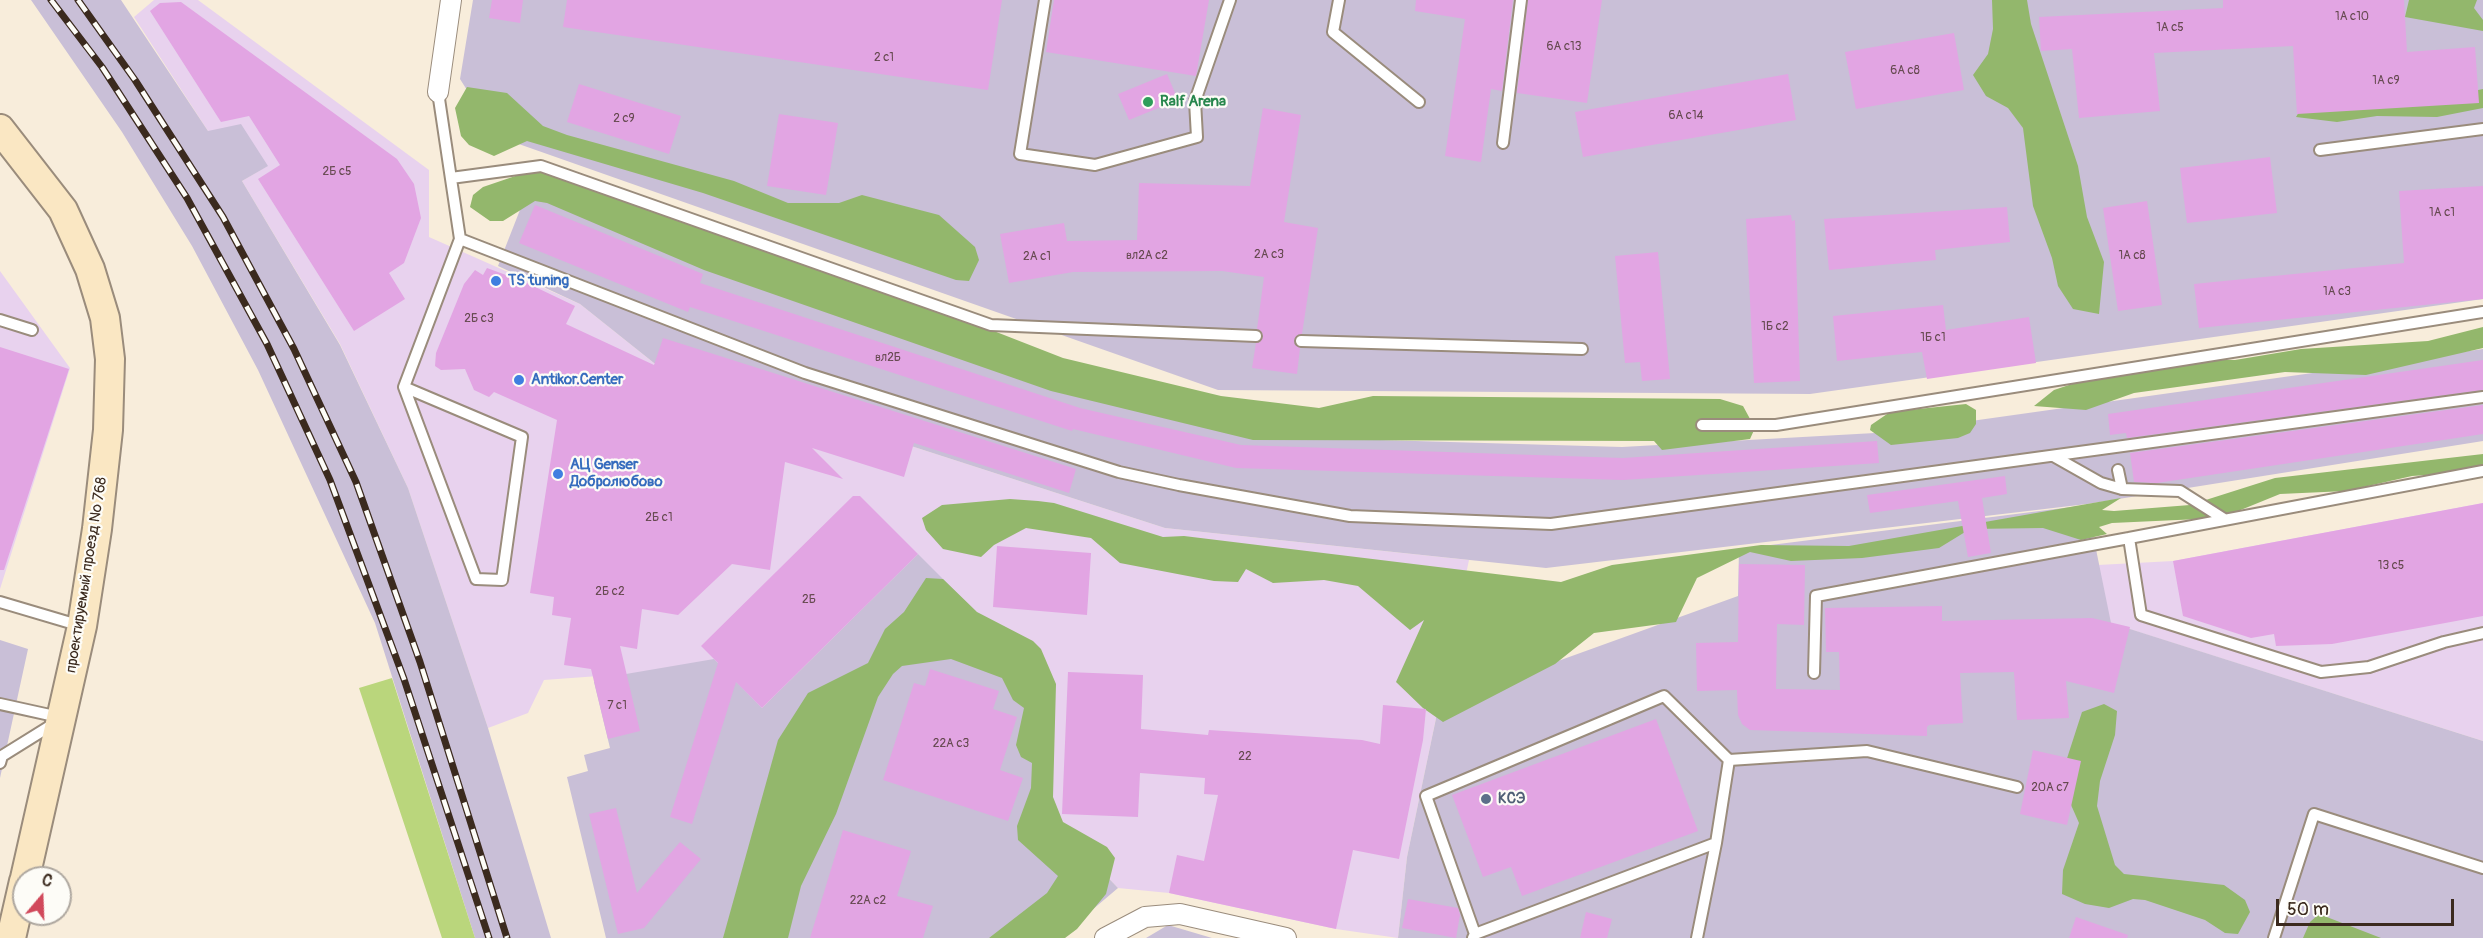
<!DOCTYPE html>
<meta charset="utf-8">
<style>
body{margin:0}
#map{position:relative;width:2483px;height:938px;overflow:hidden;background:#f8eddb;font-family:Pangolin,sans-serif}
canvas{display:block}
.north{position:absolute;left:12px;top:866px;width:60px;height:60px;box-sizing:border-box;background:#fdfcf7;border:2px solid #afa8a0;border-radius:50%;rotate:19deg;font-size:16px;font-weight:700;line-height:24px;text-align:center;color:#3b2a1e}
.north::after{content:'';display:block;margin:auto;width:21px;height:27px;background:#d1495b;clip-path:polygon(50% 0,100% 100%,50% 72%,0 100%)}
.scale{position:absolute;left:2276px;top:899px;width:178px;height:27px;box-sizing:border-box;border:3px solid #3b2a1e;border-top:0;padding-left:8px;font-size:18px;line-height:21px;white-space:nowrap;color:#3b2a1e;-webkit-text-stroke:4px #fdfcf7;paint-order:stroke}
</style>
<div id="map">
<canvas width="2483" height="938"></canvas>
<div class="north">С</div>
<div class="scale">50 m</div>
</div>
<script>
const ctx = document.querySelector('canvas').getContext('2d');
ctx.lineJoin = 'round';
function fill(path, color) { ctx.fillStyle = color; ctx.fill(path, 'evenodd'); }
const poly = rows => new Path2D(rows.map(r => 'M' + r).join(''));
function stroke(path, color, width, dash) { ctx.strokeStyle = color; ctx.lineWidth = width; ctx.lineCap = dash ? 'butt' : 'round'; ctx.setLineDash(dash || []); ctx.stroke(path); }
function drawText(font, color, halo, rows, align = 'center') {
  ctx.font = font + ' Pangolin,sans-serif'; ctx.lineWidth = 4.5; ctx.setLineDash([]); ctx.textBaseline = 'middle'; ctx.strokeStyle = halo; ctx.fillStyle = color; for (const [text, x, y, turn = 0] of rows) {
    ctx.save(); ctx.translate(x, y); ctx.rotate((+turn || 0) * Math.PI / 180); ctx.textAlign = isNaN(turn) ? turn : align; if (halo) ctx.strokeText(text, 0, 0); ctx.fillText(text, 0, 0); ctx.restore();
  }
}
fill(poly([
 [154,0,198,0,429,170,429,237,580,304,654,363,1165,528,1469,560,1407,857,1398,938,1336,929,1169,893,1118,888,1049,816,918,555,762,708,626,674,544,680,528,713,488,728,408,488,340,344,242,181,267,166,208,131,134,17],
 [0,271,70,368,0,589],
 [2483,503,2483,741,2110,623,2098,565,2173,561]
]), '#e8d2ee');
fill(poly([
 [31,0,121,0,208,131,241,124,268,166,242,181,340,345,408,488,488,728,551,938,475,938,375,623,258,370,192,246,122,132],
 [473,0,2483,0,2483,299,1810,394,1218,390,496,136,460,79],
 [527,192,1243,436,1622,447,1893,432,2483,349,2483,441,2087,504,1546,568,1165,528,654,363,580,304,498,266],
 [2087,505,2111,623,2483,741,2483,938,1398,938,1407,857,1439,704,1738,596,1739,549],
 [918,554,1031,667,1049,816,1118,888,1059,938,606,938,567,777,588,771,584,755,610,748,594,682,626,674,714,659,762,708],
 [0,640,28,649,0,778],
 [1168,925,1212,938,1146,938]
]), '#c9bfd7');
fill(poly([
 [392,678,420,766,475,938,442,938,359,688]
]), '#bad67c');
fill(poly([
 [1992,0,2027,0,2031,24,2078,166,2087,217,2104,262,2099,314,2073,309,2058,286,2052,258,2033,206,2023,128,2008,108,1986,96,1973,75,1988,54,1993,29],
 [2409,0,2477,0,2474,8,2483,20,2483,31,2405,17],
 [467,87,507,93,543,126,567,135,734,181,788,203,839,203,862,195,939,215,975,247,979,260,969,281,956,280,703,193,527,141,494,156,469,145,461,136,455,108],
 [2483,89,2483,108,2437,117,2377,116,2337,122,2296,117,2302,107,2464,93],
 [530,171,553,175,899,294,1063,358,1221,396,1319,408,1373,396,1720,399,1743,406,1755,428,1750,439,1662,450,1654,441,1253,440,1051,391,704,270,547,203,535,201,503,221,490,221,470,207,473,195,483,187],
 [2483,327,2483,348,2366,375,2285,372,2134,393,2086,410,2034,406,2054,390,2078,382,2146,372,2194,359,2235,360,2301,349,2428,341],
 [1966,404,1976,410,1976,424,1970,433,1958,438,1891,445,1870,430,1871,425,1890,412],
 [2483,454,2483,471,2412,476,2346,491,2280,494,2221,518,2112,523,2099,527,2107,534,2081,540,2043,528,1970,529,1939,548,1862,558,1791,561,1750,552,1697,578,1676,622,1594,633,1555,664,1443,722,1423,708,1396,682,1424,620,1410,630,1358,586,1324,580,1273,583,1246,569,1238,582,1214,581,1120,563,1091,538,1026,528,994,545,981,557,943,549,926,530,922,518,942,505,1010,499,1038,501,1054,503,1163,537,1184,536,1561,582,1612,565,1761,545,1849,546,2121,498,2102,510,2114,511,2190,505,2275,478],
 [926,578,943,579,977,612,1033,641,1041,649,1056,684,1053,797,1063,822,1107,847,1115,858,1106,894,1077,929,1065,938,989,938,1047,893,1058,876,1018,840,1017,826,1031,788,1032,763,1021,757,1016,745,1024,708,1013,700,1002,678,951,659,902,666,893,674,878,697,836,814,801,886,788,938,723,938,778,740,808,693,868,663,885,629,904,612],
 [2104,704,2117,711,2115,735,2100,781,2097,806,2115,865,2124,874,2224,885,2245,900,2250,912,2238,934,2225,933,2205,920,2145,900,2133,899,2109,908,2085,904,2062,894,2063,870,2079,823,2060,780,2082,712],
 [2319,914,2381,938,2303,938,2310,922]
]), '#93b76c');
fill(poly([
 [492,0,523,0,520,23,489,18],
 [567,0,1002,0,988,90,563,27],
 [1054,0,1209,0,1196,76,1046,52],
 [1416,0,1513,0,1502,91,1491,89,1481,162,1445,156,1465,19,1415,11],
 [1528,0,1602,0,1587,103,1517,93],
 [2223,0,2404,0,2407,52,2475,47,2479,103,2297,114,2293,46,2154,53,2160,111,2079,118,2072,49,2041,51,2039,17,2223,8],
 [181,2,397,159,414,184,421,218,404,263,389,273,405,299,354,331,258,179,280,165,249,116,221,122,150,11,160,3],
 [1954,33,1964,90,1856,109,1845,52],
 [1167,74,1178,100,1129,120,1118,94],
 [1788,74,1796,120,1583,157,1575,112],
 [579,84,681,116,669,154,567,122],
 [1263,108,1301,115,1284,222,1318,228,1302,334,1297,335,1294,340,1295,345,1300,348,1297,374,1252,368,1256,343,1260,342,1263,337,1262,332,1257,329,1264,277,1222,271,1073,272,1009,283,1000,234,1064,223,1067,241,1137,240,1139,183,1250,186],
 [779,114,838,123,826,195,767,186],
 [2270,157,2277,213,2187,223,2180,168],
 [2483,186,2483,299,2199,328,2194,284,2404,263,2399,191],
 [2147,201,2162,305,2118,311,2103,208],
 [535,205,703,274,700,283,1080,408,1241,445,1623,458,1877,441,1879,463,1623,480,1236,468,1073,429,1072,431,690,307,688,312,519,243],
 [2007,207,2010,242,1935,250,1936,260,1829,270,1824,219],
 [1791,215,1792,221,1795,220,1800,381,1754,383,1746,219],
 [1658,252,1670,379,1642,381,1640,362,1625,363,1615,256],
 [487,268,506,275,506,273,575,306,566,324,654,365,663,338,1076,469,1069,493,914,443,904,477,812,448,843,479,785,462,770,570,732,564,678,615,642,609,637,649,620,646,640,731,608,739,591,669,564,665,571,618,552,615,554,597,530,593,557,420,494,392,489,397,474,390,465,369,441,370,435,366,436,353,464,284,475,270,483,275],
 [1943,305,1946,330,2029,317,2036,363,1927,379,1922,352,1837,361,1833,316],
 [0,347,69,369,4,570,0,570],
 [2483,360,2483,390,2127,438,2126,433,2110,435,2108,414],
 [2483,405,2483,434,2157,483,2134,482,2130,453],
 [2005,476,2007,494,1982,498,1991,553,1968,557,1958,501,1870,513,1867,495],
 [853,496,860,496,918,554,762,708,736,682,692,824,670,817,718,663,701,646],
 [2483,503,2483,616,2332,644,2276,646,2274,634,2251,638,2183,616,2173,561],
 [997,546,1091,553,1087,615,993,607],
 [1739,564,1805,565,1804,625,1777,624,1776,689,1840,690,1839,652,1826,652,1825,608,1942,606,1942,621,2092,618,2130,627,2114,693,2066,681,2069,718,2017,720,2014,672,1960,673,1963,723,1929,725,1927,727,1927,736,1750,730,1742,724,1738,715,1737,690,1697,691,1696,643,1738,642],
 [930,669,999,691,993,709,1017,717,1000,770,1023,778,1008,821,883,780,914,683,925,686],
 [1068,672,1143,675,1141,729,1208,735,1209,730,1362,740,1380,744,1383,705,1426,709,1423,740,1399,859,1353,850,1336,929,1169,893,1177,855,1204,861,1218,795,1204,794,1205,778,1140,773,1138,817,1062,814],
 [1656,719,1698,831,1522,896,1511,867,1483,877,1452,795],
 [2033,750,2081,761,2067,825,2020,814],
 [616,808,637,893,680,842,701,859,644,928,618,934,589,814],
 [843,830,911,851,897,896,933,906,923,938,810,938],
 [1408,899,1458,908,1460,915,1456,938,1402,928],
 [1586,912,1612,919,1607,938,1580,938],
 [2076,917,2128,935,2127,938,2069,938]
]), '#e2a5e3');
const lane = poly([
 [1045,0,1020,154,1095,165,1197,137,1195,101,1230,0],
 [1339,0,1333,32,1419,102],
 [438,92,460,239,805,373,1119,472,1179,485,1350,516,1551,524,2483,397],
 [1503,143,1521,0],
 [2320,150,2483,129],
 [451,178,541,166,991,325,1256,336],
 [0,320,32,330],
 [1301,341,1582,349],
 [404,387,522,437,502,580,476,579,404,387,460,239],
 [1702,425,1776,425,2483,312],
 [2055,457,2101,483,2122,489],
 [2118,470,2122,489,2180,491,2224,519],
 [2129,538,2483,471],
 [0,602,81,626],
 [1814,673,1816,596,2129,538,2141,615,2321,672,2369,667,2444,642,2483,633],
 [0,704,59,717],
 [0,763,2,756,55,723],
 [1475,934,1426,796,1664,696,1729,760],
 [1473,938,1475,934,1716,843],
 [1697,938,1716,843,1729,760,1867,751,2017,787],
 [2274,938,2314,814,2483,868]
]);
const street = poly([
 [438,92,451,0],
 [1105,938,1145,917,1180,914,1286,938]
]);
const secondary = poly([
 [0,129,63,210,90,269,105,318,110,359,108,430,97,529,82,626,25,878],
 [11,938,24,881]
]);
stroke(lane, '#9a8c7c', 14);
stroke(street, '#9a8c7c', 22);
stroke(secondary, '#9a8c7c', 32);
stroke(lane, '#fff', 10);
stroke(street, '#fff', 20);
stroke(secondary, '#fae7c3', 28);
const rail = poly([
 [51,0,102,67,187,198,267,344,330,480,404,679,489,938],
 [78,0,135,80,223,217,294,349,356,482,420,662,507,938]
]);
stroke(rail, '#3b2a1e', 7);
stroke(rail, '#fdfcf7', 4.5, [14]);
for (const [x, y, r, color] of [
 [1148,102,6,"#2e9e5b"],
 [496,281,6,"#3f7fe0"],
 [519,380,6,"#3f7fe0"],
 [558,474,6,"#3f7fe0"],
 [1486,799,6,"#5c6f8a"]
]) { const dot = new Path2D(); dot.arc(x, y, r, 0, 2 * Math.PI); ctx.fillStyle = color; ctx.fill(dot); stroke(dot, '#fdfcf7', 2); }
drawText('12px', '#65494f', null, [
 ["1А с10",2352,17],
 ["1А с5",2170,28],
 ["6А с13",1564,47],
 ["2 с1",884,58],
 ["6А с8",1905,71],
 ["1А с9",2386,81],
 ["6А с14",1686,116],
 ["2 с9",624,119],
 ["2Б с5",337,172],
 ["1А с1",2442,213],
 ["2А с3",1269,255],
 ["вл2А с2",1147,256],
 ["1А с8",2132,256],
 ["2А с1",1037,257],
 ["1А с3",2337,292],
 ["2Б с3",479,319],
 ["1Б с2",1775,327],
 ["1Б с1",1933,338],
 ["вл2Б",888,358],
 ["2Б с1",659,518],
 ["13 с5",2391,566],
 ["2Б с2",610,592],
 ["2Б",809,600],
 ["7 с1",617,706],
 ["22А с3",951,744],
 ["22",1245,757],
 ["20А с7",2050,788],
 ["22А с2",868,901]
]);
drawText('bold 15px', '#27864d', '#fdfcf7', [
 ["Ralf Arena",1160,102]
], 'left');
drawText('bold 15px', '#366cbe', '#fdfcf7', [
 ["TS tuning",508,281],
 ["Antikor.Center",531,380],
 ["АЦ Genser",570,465],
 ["Добролюбово",570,482]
], 'left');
drawText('15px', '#3b2a1e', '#fdfcf7', [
 ["проектируемый проезд № 768",87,575,-81]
]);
drawText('bold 15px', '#4e5e75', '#fdfcf7', [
 ["КСЭ",1498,799]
], 'left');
</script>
